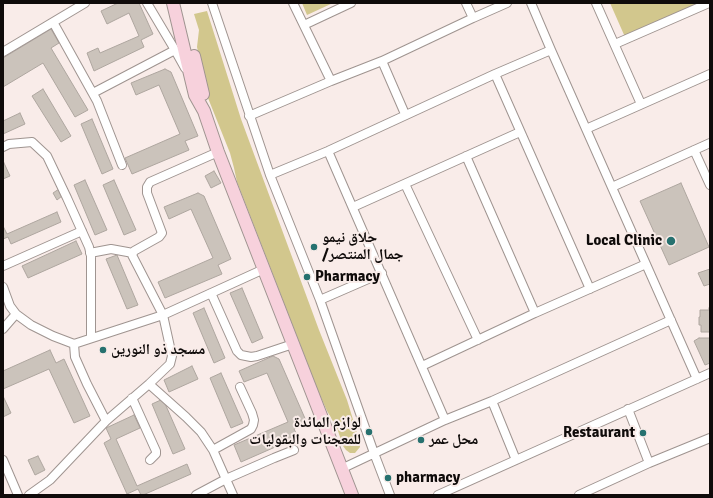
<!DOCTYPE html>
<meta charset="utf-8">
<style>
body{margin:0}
#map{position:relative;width:713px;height:498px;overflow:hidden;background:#f9ece9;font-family:Signika,sans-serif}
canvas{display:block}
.frame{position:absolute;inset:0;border:4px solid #0f0b0a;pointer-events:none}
</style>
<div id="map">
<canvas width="713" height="498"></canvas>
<div class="frame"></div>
</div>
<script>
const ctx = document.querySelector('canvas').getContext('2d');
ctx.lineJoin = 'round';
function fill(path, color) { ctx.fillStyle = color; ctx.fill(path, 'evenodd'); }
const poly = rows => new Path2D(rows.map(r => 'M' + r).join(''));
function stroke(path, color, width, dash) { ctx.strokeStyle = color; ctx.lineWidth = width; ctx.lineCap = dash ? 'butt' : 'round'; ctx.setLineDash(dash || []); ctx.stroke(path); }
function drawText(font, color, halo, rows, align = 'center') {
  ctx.font = font + ' Signika,"Noto Naskh Arabic",sans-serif'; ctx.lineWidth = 4; ctx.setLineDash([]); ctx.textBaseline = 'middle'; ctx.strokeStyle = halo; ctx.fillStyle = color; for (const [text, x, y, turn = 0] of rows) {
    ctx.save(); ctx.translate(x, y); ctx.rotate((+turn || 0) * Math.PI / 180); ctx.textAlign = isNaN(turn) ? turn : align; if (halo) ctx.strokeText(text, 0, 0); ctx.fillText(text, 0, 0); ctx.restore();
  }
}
fill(poly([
 [302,3,333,3,307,15],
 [610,3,703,3,625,37],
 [207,11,241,119,319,330,347,400,359,439,360,447,355,453,350,453,346,450,343,446,337,428,327,411,319,393,237,182,234,168,230,153,208,98,197,47,199,30,194,14]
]), '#d2c78d');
const building = poly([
 [118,3,139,3,153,34,141,40,144,47,94,71,87,53,98,48,100,53,139,36,129,13,107,24,101,11,118,3],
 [51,29,59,43,51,48,88,110,75,117,43,63,3,87,3,58,51,29],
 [165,69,171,72,198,136,185,141,189,150,132,174,125,158,180,134,159,85,136,95,131,83,165,69],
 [43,89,71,136,61,142,32,96,43,89],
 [20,113,25,124,3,134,3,121,20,113],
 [92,119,113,169,102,174,81,124,92,119],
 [4,163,10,176,3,179,3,164,4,163],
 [214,171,221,183,211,188,205,176,214,171],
 [85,180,107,230,95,235,74,185,85,180],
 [114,180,136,230,124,235,103,185,114,180],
 [681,183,709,247,669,265,640,201,681,183],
 [59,189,62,196,57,200,53,193,59,189],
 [198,193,204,196,231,259,218,265,222,274,165,298,158,282,213,258,191,209,169,219,164,207,198,193],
 [57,212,61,222,11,244,8,237,3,239,3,226,7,234,57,212],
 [76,241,82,254,28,278,22,266,76,241],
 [117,255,138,305,127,309,106,259,117,255],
 [710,269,710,284,704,286,698,273,710,269],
 [242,288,263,338,252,343,230,293,242,288],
 [204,308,225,358,214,363,193,313,204,308],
 [709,308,710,308,710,332,701,332,701,325,699,325,699,317,700,317,700,310,709,310,709,308],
 [699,338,710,338,710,363,705,365,694,341,699,338],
 [50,350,56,363,64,359,90,416,74,423,49,369,3,389,3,371,50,350],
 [273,356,279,359,307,423,294,429,298,437,241,462,234,445,288,422,267,373,244,382,239,371,273,356],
 [192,366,198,379,169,392,164,380,192,366],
 [221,373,243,423,231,428,210,378,221,373],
 [3,396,11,413,3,417,3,396],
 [163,399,185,449,173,454,152,404,163,399],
 [134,415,140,428,116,439,137,486,187,464,191,474,143,495,141,495,138,489,127,494,104,443,111,439,106,428,134,415],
 [38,456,45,470,35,475,28,460,38,456]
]);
fill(building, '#cbc3bb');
stroke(building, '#aea69f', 1);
const street = poly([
 [147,3,175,50,185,68],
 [212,3,270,175,320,300,374,453,390,495],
 [293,3,331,81],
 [466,3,473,18],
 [531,3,551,50,697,379],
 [596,3,641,104],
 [53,22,97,101,122,165],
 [304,25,351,3],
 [615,44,709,3],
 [3,52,85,3],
 [382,61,405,114],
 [495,74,590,289],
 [93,93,175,50],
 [249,116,331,81,382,61,473,18,507,3],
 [586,129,710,74],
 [3,147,9,144,32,142,47,156,67,198,89,247,91,256,91,338],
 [694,150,710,185],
 [328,151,445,420],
 [466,156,535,313],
 [270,175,328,151,495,74,551,50],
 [405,184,478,340],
 [612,187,710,143],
 [353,207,520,132],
 [90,253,111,249,133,253],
 [3,266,82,231],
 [3,287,10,306,16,314,31,325,53,336,74,344,163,315,264,269],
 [211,293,237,351,241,355,251,357,257,356,293,344],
 [320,300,382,273],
 [3,329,16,314],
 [74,344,75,357,87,384,106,421],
 [422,366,535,313,646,264],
 [149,384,186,417,201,432,213,450,233,495],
 [132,398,156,451,156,454,150,460],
 [492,401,516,460],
 [628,409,649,463],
 [213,450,251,429,253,425,254,420,252,413,240,387],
 [3,460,18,495],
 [341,469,445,420,492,401,671,320],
 [29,495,50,480,106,421,149,384,170,364,172,356,163,315,132,255,134,251,159,237,162,233,147,193,147,187,150,182,218,152],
 [196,495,226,479,274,458,294,450],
 [438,495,710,373],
 [579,495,649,463,710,438]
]);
const secondary = poly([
 [173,3,195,95,204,111,218,152,352,495],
 [194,56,203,94]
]);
stroke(street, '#9f9490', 10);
stroke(secondary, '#9f9490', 14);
stroke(street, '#fff', 8);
stroke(secondary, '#f7d1dc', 12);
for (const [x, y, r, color] of [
 [671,241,5,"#26716f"],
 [314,247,4,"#26716f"],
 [307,277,4,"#26716f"],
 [103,350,4,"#26716f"],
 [369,432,4,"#26716f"],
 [643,433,4,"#26716f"],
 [421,440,4,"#26716f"],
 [388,478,4,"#26716f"]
]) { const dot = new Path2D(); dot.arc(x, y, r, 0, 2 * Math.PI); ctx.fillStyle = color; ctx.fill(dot); stroke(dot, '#f9ece9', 1.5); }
drawText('bold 15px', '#0f0b0a', '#f9ece9', [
 ["حلاق نيمو",322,238],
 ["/جمال المنتصر",322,255],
 ["Local Clinic",662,241,"right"],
 ["Pharmacy",315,277],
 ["مسجد ذو النورين",111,350],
 ["لوازم المائدة",361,423,"right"],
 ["للمعجنات والبقوليات",361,440,"right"],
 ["Restaurant",635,433,"right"],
 ["محل عمر",429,440],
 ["pharmacy",396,478]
], 'left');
</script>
